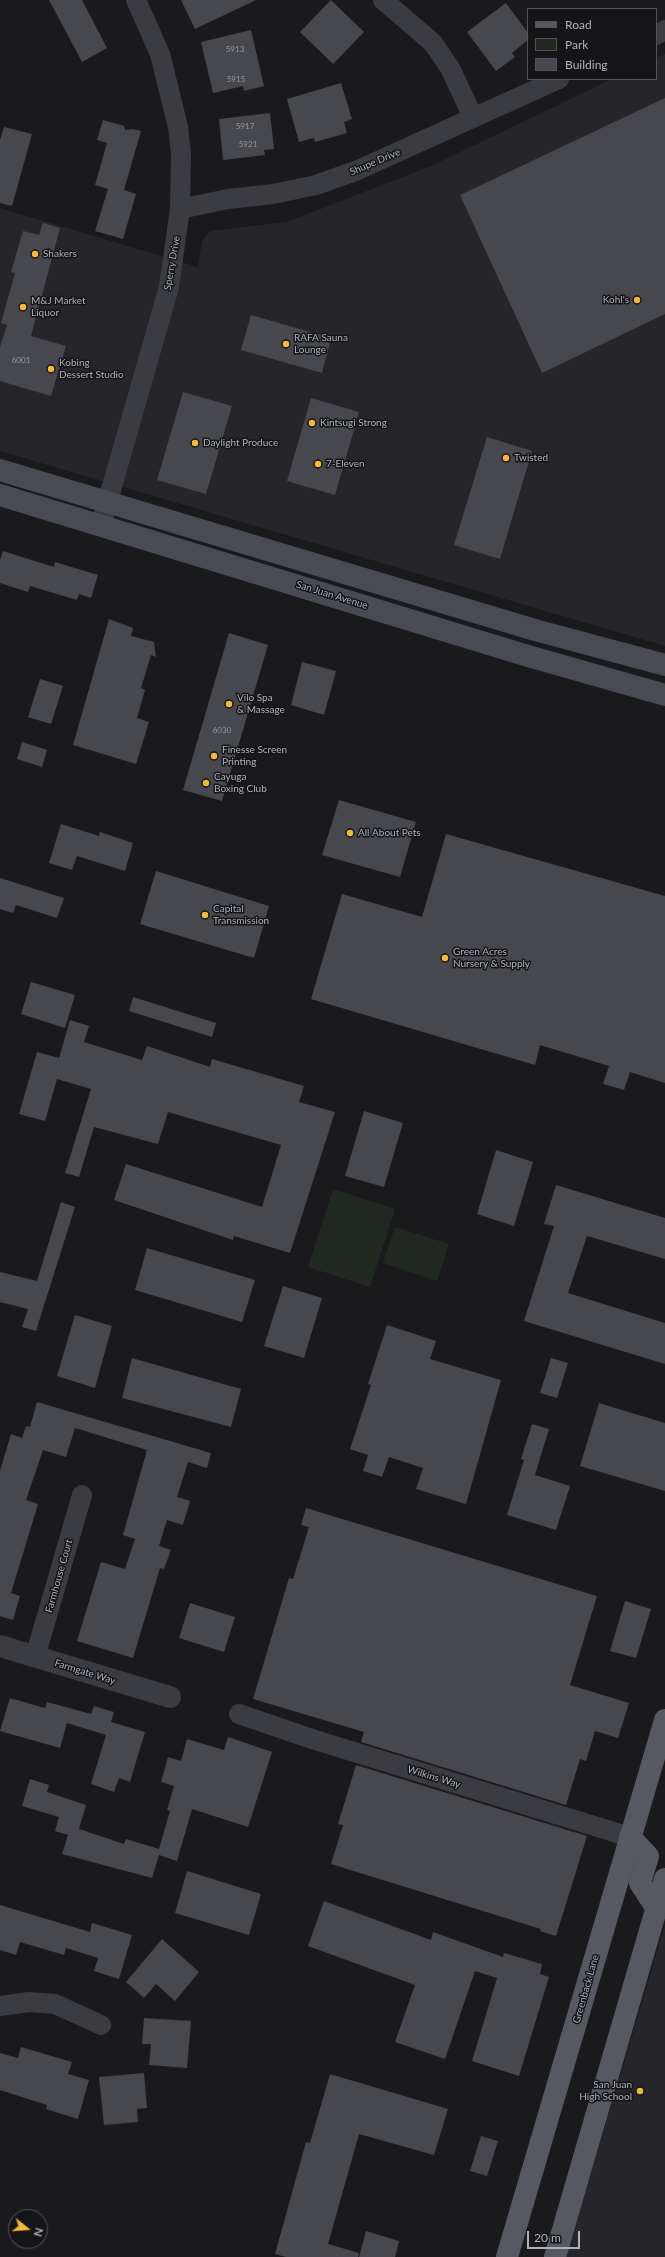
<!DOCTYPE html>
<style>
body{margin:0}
#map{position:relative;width:665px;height:2257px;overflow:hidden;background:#1a1a1d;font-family:Lato,sans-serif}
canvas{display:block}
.legend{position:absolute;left:527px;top:8px;width:130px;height:72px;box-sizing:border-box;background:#151518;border:1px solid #52545a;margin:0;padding:5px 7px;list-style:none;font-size:12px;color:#adb2bc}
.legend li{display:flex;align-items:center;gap:8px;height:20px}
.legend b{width:20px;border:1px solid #52545a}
.north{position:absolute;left:8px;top:2209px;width:40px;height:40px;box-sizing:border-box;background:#151518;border:1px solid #52545a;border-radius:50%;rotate:107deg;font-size:11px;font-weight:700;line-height:16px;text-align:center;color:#adb2bc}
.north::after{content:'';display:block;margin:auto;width:14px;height:18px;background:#f6b839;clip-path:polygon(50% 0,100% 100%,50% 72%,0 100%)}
.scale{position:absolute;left:527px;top:2231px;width:53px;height:18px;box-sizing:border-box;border:2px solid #adb2bc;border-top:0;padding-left:5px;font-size:12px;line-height:14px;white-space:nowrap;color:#adb2bc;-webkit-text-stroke:3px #151518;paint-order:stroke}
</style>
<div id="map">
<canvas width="665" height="2257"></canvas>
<ul class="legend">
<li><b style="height:5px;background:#575961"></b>Road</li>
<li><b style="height:11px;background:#202821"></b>Park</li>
<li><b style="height:11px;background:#47484d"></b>Building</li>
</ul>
<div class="north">N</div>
<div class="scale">20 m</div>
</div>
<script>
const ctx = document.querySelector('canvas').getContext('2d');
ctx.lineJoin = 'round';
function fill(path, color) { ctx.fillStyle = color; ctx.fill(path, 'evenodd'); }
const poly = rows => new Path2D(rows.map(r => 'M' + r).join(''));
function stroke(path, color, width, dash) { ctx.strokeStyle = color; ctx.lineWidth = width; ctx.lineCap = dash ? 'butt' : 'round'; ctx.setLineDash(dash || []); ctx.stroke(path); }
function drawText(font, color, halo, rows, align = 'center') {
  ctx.font = font + ' Lato,sans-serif'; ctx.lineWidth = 3; ctx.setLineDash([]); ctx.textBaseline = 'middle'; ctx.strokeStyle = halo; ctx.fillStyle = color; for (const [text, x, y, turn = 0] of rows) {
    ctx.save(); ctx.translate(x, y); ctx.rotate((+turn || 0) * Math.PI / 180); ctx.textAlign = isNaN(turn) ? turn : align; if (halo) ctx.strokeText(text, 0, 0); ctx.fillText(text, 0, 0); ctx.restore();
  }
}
fill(poly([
 [665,54,665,646,0,451,0,208,198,267,202,241,210,231,287,222,431,166,612,79,656,79,656,58],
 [665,1925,665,2257,566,2257]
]), '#26262a');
fill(poly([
 [333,1189,395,1209,370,1287,308,1267],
 [395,1227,449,1244,437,1281,383,1263]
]), '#202821');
fill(poly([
 [49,0,82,0,107,48,82,62],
 [181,0,256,0,195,29],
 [331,0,364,32,333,64,300,32],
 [506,3,528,33,528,40,512,53,515,57,496,71,467,32],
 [251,30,264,86,244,91,243,86,213,93,201,42],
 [341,83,352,119,344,122,347,133,315,142,314,138,299,142,287,99],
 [665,98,665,314,542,373,460,195],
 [270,113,274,149,264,150,265,155,223,160,219,119],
 [103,120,124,126,125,130,133,129,141,131,124,190,136,194,123,239,95,231,108,189,95,185,107,143,97,140],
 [4,127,32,134,12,206,0,203,0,140],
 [43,223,60,228,31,336,66,346,51,396,0,381,0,347,7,325,1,323,15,273,11,272,23,231,39,235],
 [251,315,331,338,322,373,241,350],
 [183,392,232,406,206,494,157,480],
 [311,398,359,412,335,495,287,481],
 [487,437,532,451,500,559,454,545],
 [3,551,54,567,55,562,98,575,91,598,79,594,77,600,30,586,28,592,0,583,0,560],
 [109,619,133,628,131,636,154,642,156,657,151,655,141,688,145,690,137,718,149,722,136,764,73,745],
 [229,633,268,645,222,801,183,790],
 [302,662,336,671,324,715,291,705],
 [40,679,63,686,51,724,28,717],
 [22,742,47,750,42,767,17,759],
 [339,800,416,822,400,877,322,855],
 [61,824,99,836,100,832,133,843,125,871,77,856,72,870,49,863],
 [446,834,665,896,665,1083,630,1072,624,1090,603,1084,609,1066,540,1045,535,1065,311,999,342,894,422,917],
 [156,871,269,906,254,958,140,924],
 [0,878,64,898,57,918,16,905,13,913,0,909],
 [31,982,75,995,65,1028,21,1014],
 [133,997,216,1023,212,1037,129,1011],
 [70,1020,89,1026,84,1042,142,1060,147,1046,210,1067,212,1059,304,1086,299,1102,335,1112,290,1253,234,1236,233,1240,114,1200,126,1164,262,1207,281,1145,168,1112,158,1144,94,1127,79,1177,65,1173,91,1089,57,1079,45,1121,19,1114,37,1052,59,1058],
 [364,1111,403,1123,384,1187,345,1176],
 [496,1150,533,1162,514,1226,477,1214],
 [556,1185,665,1218,665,1259,587,1236,568,1293,665,1323,665,1364,524,1321,554,1226,544,1224],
 [61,1202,75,1207,36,1331,22,1327,28,1309,0,1302,0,1272,37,1281],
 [147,1248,255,1280,242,1322,135,1290],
 [283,1286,322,1298,304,1358,264,1346],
 [75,1315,112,1326,95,1388,57,1376],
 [387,1325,436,1341,430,1359,501,1380,466,1504,416,1489,423,1468,389,1457,382,1477,363,1471,368,1455,350,1449,371,1385,368,1384],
 [132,1358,241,1389,231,1427,122,1398],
 [551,1358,568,1363,557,1398,540,1393],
 [37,1402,211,1453,207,1468,188,1462,177,1497,190,1501,183,1525,167,1520,159,1546,171,1550,164,1569,160,1568,133,1658,77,1641,101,1562,125,1569,135,1539,123,1535,147,1450,75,1428,66,1457,43,1450,26,1500,38,1504,11,1593,20,1596,13,1620,0,1616,0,1471,11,1434,22,1438,26,1426,30,1427],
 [599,1403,665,1423,665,1491,580,1466],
 [532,1424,549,1429,535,1475,570,1486,556,1530,507,1515,524,1460,521,1459],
 [306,1508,597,1596,570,1685,629,1703,618,1738,595,1731,586,1761,580,1759,566,1805,361,1742,364,1732,253,1699,289,1578,293,1579,309,1527,301,1525],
 [625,1601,651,1609,636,1658,610,1651],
 [190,1603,235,1617,224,1652,179,1638],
 [10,1698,45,1708,47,1702,91,1714,94,1706,114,1712,111,1722,145,1732,130,1782,119,1778,114,1792,91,1784,106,1735,67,1723,60,1748,0,1731],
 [228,1737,272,1752,248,1827,192,1809,177,1861,159,1855,152,1878,62,1854,68,1835,55,1831,59,1817,22,1806,30,1779,49,1785,47,1792,86,1805,79,1829,124,1844,126,1839,159,1849,170,1811,167,1810,174,1786,161,1782,168,1757,181,1761,187,1739,224,1750],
 [356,1765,587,1836,556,1936,540,1931,541,1929,331,1864,343,1825,338,1824],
 [187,1871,261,1894,249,1935,175,1913],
 [324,1901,431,1940,433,1932,503,1957,504,1953,542,1964,540,1974,549,1977,519,2076,472,2061,497,1978,475,1971,445,2059,395,2042,415,1985,308,1946],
 [0,1905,90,1932,92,1923,132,1935,119,1979,94,1971,98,1958,66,1948,64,1955,20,1942,16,1955,0,1950],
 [162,1939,199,1972,175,2001,156,1984,144,1998,126,1982],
 [144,2018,191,2021,187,2068,149,2065,151,2044,142,2044],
 [21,2047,72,2062,68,2074,89,2080,78,2119,46,2109,47,2105,0,2090,0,2053,18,2058],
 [144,2073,147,2108,137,2109,138,2122,104,2125,99,2077],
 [330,2074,448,2109,434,2155,359,2134,328,2244,359,2253,358,2257,286,2257,275,2254,306,2142,310,2143],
 [481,2136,498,2141,487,2176,470,2171],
 [366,2231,399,2241,395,2257,359,2257]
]), '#47484d');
stroke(poly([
 [383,0,433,43,450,68,473,117],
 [656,35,665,30],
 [180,209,228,199,273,194,316,185,358,170,559,79],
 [101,525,169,287,180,209,181,154,178,127,160,54,136,0],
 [35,1657,82,1495],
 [239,1714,312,1739,630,1837],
 [0,2006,29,2002,55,2004,101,2025]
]), '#3b3c42', 20);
stroke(poly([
 [0,1646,170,1697]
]), '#3b3c42', 22);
stroke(poly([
 [0,470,535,630,665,665],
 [0,495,528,656,665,695]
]), '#494b52', 22);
stroke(poly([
 [630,1837,648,1856,640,1883,657,1909],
 [507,2257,665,1720],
 [555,2257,665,1879]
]), '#575961', 22);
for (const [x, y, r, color] of [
 [35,254,4,"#f6b839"],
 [637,300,4,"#f6b839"],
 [23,307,4,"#f6b839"],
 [286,344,4,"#f6b839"],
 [51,369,4,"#f6b839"],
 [312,423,4,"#f6b839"],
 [195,443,4,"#f6b839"],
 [506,458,4,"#f6b839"],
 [318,464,4,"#f6b839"],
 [229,704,4,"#f6b839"],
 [214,756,4,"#f6b839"],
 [206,783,4,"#f6b839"],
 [350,833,4,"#f6b839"],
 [205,915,4,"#f6b839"],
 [445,958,4,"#f6b839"],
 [640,2091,4,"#f6b839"]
]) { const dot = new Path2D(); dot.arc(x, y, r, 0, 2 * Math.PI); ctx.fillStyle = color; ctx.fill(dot); stroke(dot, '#151518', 1.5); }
drawText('8px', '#9498a0', null, [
 ["5913",235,49],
 ["5915",236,79],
 ["5917",245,126],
 ["5921",248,144],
 ["6001",21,360],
 ["6030",222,730]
]);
drawText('10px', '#adb2bc', '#151518', [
 ["Shupe Drive",375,162,-23],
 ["Sperry Drive",172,263,-80],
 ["San Juan Avenue",332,595,17],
 ["Farmhouse Court",59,1576,-74],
 ["Farmgate Way",85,1672,17],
 ["Wilkins Way",434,1777,17],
 ["Greenback Lane",586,1989,-74]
]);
drawText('10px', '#adb2bc', '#151518', [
 ["Shakers",43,254],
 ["Kohl's",629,300,"right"],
 ["M&J Market",31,301],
 ["Liquor",31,313],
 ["RAFA Sauna",294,338],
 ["Lounge",294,350],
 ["Kobing",59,363],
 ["Dessert Studio",59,375],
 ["Kintsugi Strong",320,423],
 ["Daylight Produce",203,443],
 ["Twisted",514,458],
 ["7-Eleven",326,464],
 ["Vilo Spa",237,698],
 ["& Massage",237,710],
 ["Finesse Screen",222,750],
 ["Printing",222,762],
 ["Cayuga",214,777],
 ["Boxing Club",214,789],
 ["All About Pets",358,833],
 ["Capital",213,909],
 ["Transmission",213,921],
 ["Green Acres",453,952],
 ["Nursery & Supply",453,964],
 ["San Juan",632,2085,"right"],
 ["High School",632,2097,"right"]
], 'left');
</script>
